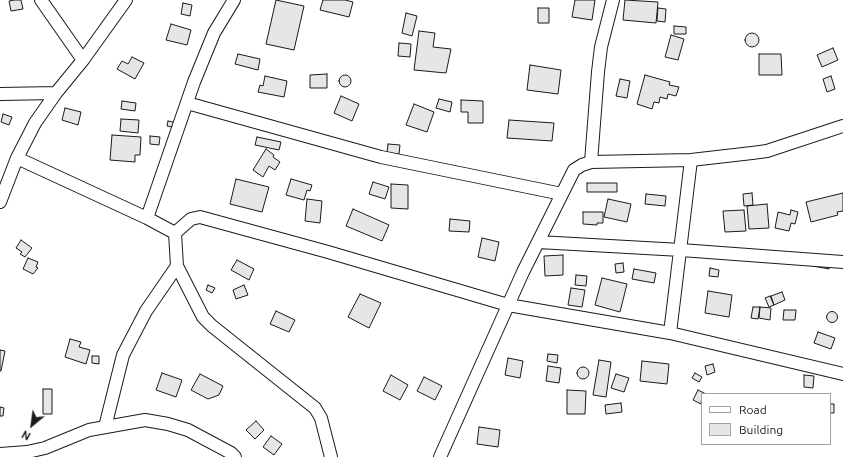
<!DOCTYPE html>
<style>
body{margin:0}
#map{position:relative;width:843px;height:457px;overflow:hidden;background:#fff;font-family:Ubuntu,sans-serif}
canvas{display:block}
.legend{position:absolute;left:701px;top:393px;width:130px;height:52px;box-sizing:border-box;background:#fff;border:1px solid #a3a3a3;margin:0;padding:5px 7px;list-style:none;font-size:12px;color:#1a1a1a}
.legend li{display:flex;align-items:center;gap:8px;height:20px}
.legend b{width:20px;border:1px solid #a3a3a3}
.north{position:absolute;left:12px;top:405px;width:40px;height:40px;-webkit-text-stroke:3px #fff;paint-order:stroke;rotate:209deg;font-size:11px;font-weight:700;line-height:16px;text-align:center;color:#1a1a1a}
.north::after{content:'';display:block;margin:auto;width:14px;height:18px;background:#1a1a1a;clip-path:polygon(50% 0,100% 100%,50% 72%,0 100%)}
</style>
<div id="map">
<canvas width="843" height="457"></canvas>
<ul class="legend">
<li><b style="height:5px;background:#fff"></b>Road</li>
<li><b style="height:11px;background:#e6e6e6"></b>Building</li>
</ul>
<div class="north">N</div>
</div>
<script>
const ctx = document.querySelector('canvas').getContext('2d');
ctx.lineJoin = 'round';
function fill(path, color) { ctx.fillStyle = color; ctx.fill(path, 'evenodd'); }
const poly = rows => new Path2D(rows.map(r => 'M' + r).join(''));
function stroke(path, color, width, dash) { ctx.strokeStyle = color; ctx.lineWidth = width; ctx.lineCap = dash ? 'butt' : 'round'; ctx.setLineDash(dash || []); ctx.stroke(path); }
const building = poly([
 [14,0,21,0,23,9,11,11,9,1,14,0],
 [276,0,304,6,294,50,266,44,276,0],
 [323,0,345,0,353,2,349,17,320,10,323,0],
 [575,0,595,0,592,20,572,17,575,0],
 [625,0,658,2,656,23,623,20,625,0],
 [183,3,192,5,190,16,181,14,183,3],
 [538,8,549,8,549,23,538,23,538,8],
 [658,8,666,9,665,22,657,21,658,8],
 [406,13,417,16,412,36,402,33,406,13],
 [171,24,191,30,187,45,166,40,171,24],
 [674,26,686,27,686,34,674,34,674,26],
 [419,31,435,33,433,47,451,49,446,73,414,70,419,31],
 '745 40a7 7 0 1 1 14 0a7 7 0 1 1-14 0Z',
 [671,35,684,39,678,60,665,57,671,35],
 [399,43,411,44,410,57,398,56,399,43],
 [833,48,838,60,822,67,817,55,833,48],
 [238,54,260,59,258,70,235,64,238,54],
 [759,54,781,54,782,75,759,75,759,54],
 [132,57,144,63,135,79,117,69,122,61,128,64,132,57],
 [530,65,561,70,558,94,527,90,530,65],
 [327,74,327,88,310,88,310,75,327,74],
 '339 81a6 6 0 1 1 12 0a6 6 0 1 1-12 0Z',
 [645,75,670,82,669,85,679,87,676,96,668,94,667,99,660,97,659,103,654,102,652,109,637,104,645,75],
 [265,76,287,81,284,97,258,92,260,85,263,86,265,76],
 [831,76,835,89,827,92,823,79,831,76],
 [620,79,630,81,627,98,616,96,620,79],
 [341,96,359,104,352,121,334,113,341,96],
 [439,99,452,102,450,112,436,108,439,99],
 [461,100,483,101,483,123,468,123,468,112,461,112,461,100],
 [122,101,136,103,135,111,121,109,122,101],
 [414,104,434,112,427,132,406,125,414,104],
 [65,108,81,112,78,125,62,120,65,108],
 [3,114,12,117,9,125,1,122,3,114],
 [121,119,139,120,138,133,120,131,121,119],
 [509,120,554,123,552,141,507,138,509,120],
 [168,121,177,123,176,128,167,126,168,121],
 [112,135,141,137,140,155,135,155,135,162,110,160,112,135],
 [150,136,160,137,159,145,150,144,150,136],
 [257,137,281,142,279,150,255,145,257,137],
 [388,144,400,145,399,154,387,153,388,144],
 [266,149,274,155,273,157,280,162,275,170,269,166,263,177,253,170,266,149],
 [236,179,269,187,262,212,230,204,236,179],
 [291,179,312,185,310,191,307,190,304,200,286,195,291,179],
 [373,182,389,187,385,199,369,194,373,182],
 [587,183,617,183,617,192,587,192,587,183],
 [391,184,408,185,408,209,391,208,391,184],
 [752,193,753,205,744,206,743,194,752,193],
 [843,193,843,211,837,212,838,215,811,222,806,202,843,193],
 [646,194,666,196,665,206,645,204,646,194],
 [307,199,322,201,320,223,305,221,307,199],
 [608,199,631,204,627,222,604,217,608,199],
 [767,204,769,228,749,229,747,206,767,204],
 [353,209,389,225,382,241,346,226,353,209],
 [744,210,746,231,725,232,723,211,744,210],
 [791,210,798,212,795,224,791,223,789,231,775,228,778,212,790,215,791,210],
 [583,212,603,212,603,223,597,223,597,225,583,224,583,212],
 [450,219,470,221,469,232,449,231,450,219],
 [482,238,499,242,495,261,478,257,482,238],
 [21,240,32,248,25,257,20,254,22,252,16,248,21,240],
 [563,255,563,275,545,276,544,256,563,255],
 [28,258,38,262,36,267,38,268,33,274,23,269,28,258],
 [237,260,254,269,249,280,231,270,237,260],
 [814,260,830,263,829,269,813,266,814,260],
 [623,263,624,272,616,273,615,264,623,263],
 [710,268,719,270,718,277,709,276,710,268],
 [634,269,656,273,654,283,632,279,634,269],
 [576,275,587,276,586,286,575,285,576,275],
 [602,278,627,284,620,312,595,305,602,278],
 [208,285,215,288,212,293,206,290,208,285],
 [244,285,248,295,236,299,233,290,244,285],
 [571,288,585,290,582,307,568,305,571,288],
 [708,291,732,295,729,317,705,313,708,291],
 [782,292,785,300,774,305,771,296,782,292],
 [360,294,381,303,369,328,348,317,360,294],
 [770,296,774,305,769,307,765,298,770,296],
 [753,307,760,307,758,319,751,318,753,307],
 [760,307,771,308,770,320,759,318,760,307],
 [784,310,796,310,795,320,783,320,784,310],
 [276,311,295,320,289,332,270,324,276,311],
 '826.5 317a5.5 5.5 0 1 1 11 0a5.5 5.5 0 1 1-11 0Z',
 [818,332,835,338,831,349,814,343,818,332],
 [70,339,81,342,79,347,90,350,86,364,65,357,70,339],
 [0,350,5,351,1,371,0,371,0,350],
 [548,354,558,355,557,363,547,361,548,354],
 [92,356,99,356,99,364,92,363,92,356],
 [508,358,523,361,520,378,505,375,508,358],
 [599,360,611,362,606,397,593,395,599,360],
 [642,361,669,364,667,384,640,381,642,361],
 [713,364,715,372,707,375,705,366,713,364],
 [548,366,561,368,559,383,546,381,548,366],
 '577 373a6 6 0 1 1 12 0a6 6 0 1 1-12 0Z',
 [162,373,182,380,176,397,156,390,162,373],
 [695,373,702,377,699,382,692,378,695,373],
 [200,374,223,386,219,395,208,399,191,390,200,374],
 [616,374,629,378,624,392,611,388,616,374],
 [391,375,408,385,400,400,383,391,391,375],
 [804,375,814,376,813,388,804,387,804,375],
 [424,377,442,386,435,400,417,391,424,377],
 [43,389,52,389,52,414,43,414,43,389],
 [567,390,586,391,585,414,567,414,567,390],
 [698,390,706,394,702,394,701,404,693,400,698,390],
 [621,403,622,412,606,414,605,405,621,403],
 [830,404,834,404,834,413,830,413,830,404],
 [0,407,4,408,3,416,0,416,0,407],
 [256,421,264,430,255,439,246,430,256,421],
 [479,427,500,430,498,447,477,444,479,427],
 [271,436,282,444,274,455,263,447,271,436]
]);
fill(building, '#e6e6e6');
stroke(building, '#1a1a1a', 1);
const street = poly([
 [41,0,83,60],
 [0,94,56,93],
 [187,103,381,157,562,194],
 [17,158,147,218,175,233,177,266,203,317,212,326,315,408,321,418,331,457],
 [591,162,598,72,601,47,613,0],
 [0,202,17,158,35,123,56,93,83,60,126,0],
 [147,218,194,82,214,33,234,0],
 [175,233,191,219,200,217,328,252,508,305,670,333,843,374],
 [538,242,681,250,843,262],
 [670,333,691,160],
 [105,427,123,355,146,311,177,266],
 [0,454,27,452,45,448,89,430,145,420,168,424,188,430,231,453,235,457],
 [440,457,523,272,574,170,582,165,591,162,691,160,752,153,767,151,843,126]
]);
stroke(street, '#1a1a1a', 14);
stroke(street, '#fff', 12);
</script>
